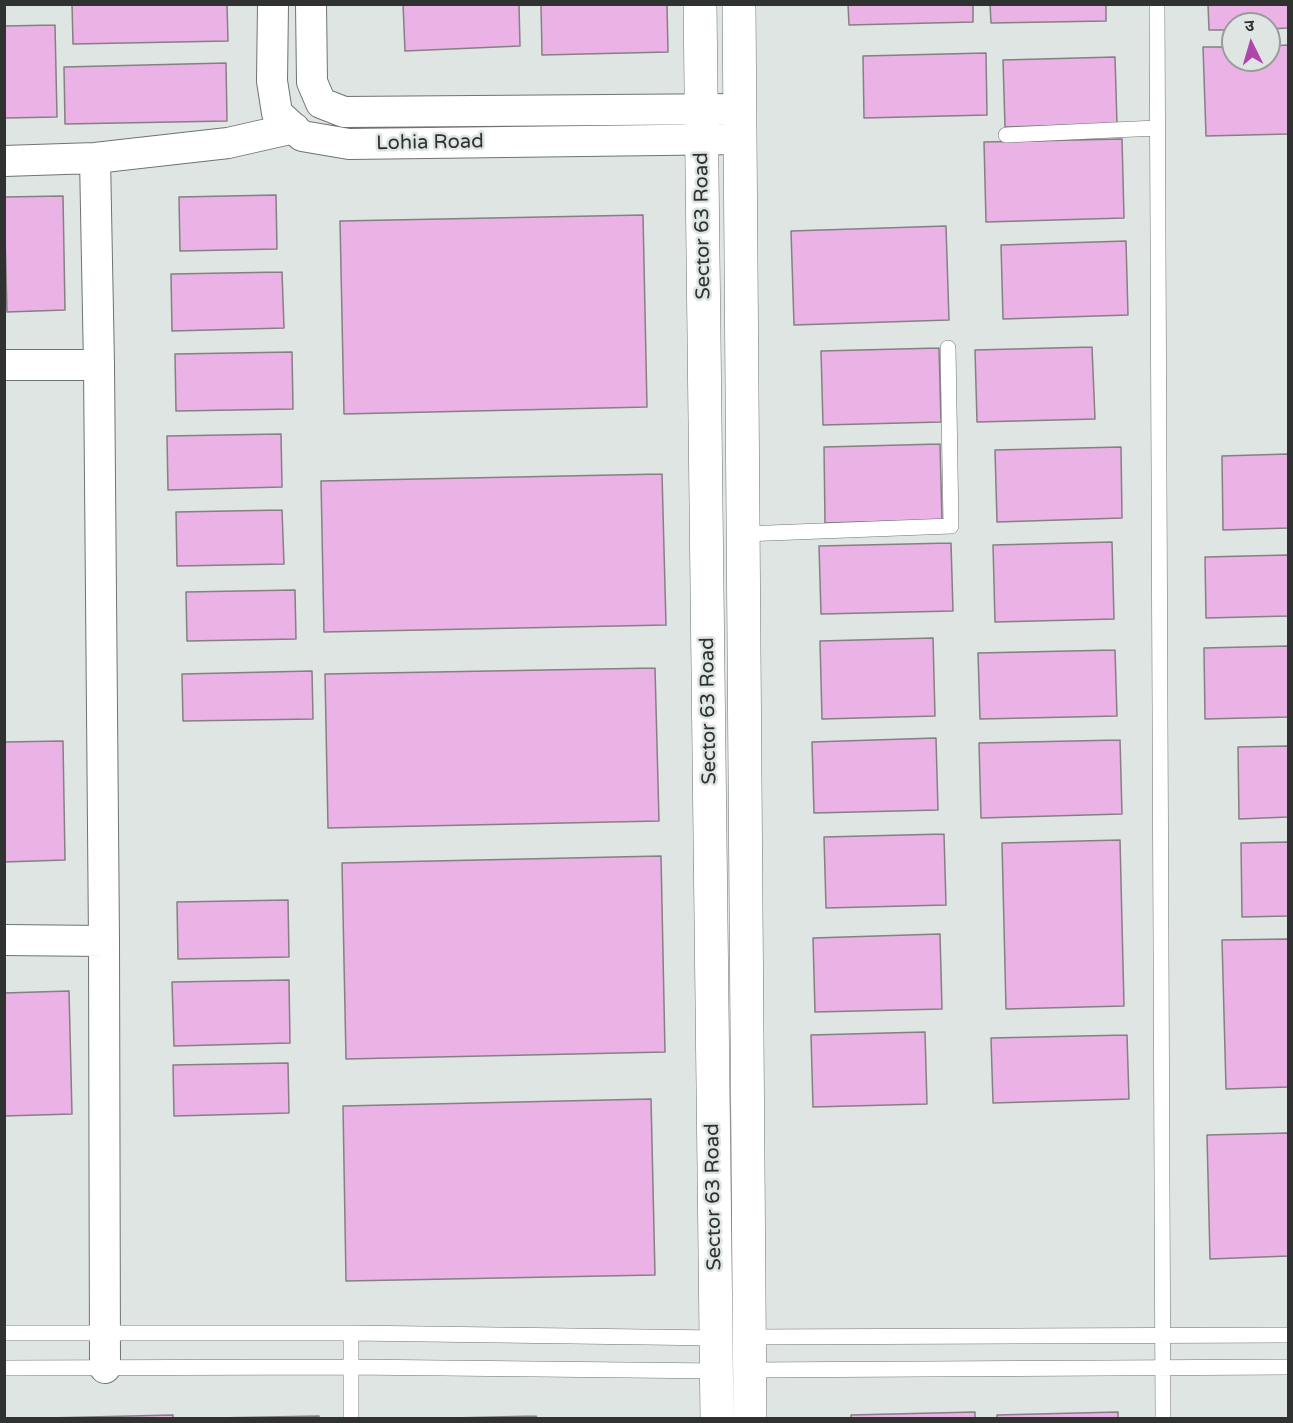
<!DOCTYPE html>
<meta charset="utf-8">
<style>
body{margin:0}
#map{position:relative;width:1293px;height:1423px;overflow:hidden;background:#dee5e3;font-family:"Varela Round","Noto Sans Devanagari",sans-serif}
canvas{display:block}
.frame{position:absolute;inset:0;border:6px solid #2f3231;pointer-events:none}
.north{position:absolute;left:1221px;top:12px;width:60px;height:60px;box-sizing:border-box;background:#dee5e3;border:2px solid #989d9c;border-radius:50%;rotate:355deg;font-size:16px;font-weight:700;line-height:24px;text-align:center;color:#2f3231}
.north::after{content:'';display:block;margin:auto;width:21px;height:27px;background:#af47aa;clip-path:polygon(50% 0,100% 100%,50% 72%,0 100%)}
</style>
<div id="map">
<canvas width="1293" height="1423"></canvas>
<div class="frame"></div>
<div class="north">उ</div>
</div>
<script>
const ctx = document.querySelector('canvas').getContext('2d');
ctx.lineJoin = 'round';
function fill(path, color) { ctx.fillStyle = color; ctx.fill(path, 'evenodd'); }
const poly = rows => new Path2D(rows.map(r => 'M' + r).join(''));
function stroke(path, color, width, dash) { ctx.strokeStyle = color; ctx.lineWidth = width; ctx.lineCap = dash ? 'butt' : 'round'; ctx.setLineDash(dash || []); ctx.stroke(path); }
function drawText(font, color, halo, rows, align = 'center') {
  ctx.font = font + ' "Varela Round",sans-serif'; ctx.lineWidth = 5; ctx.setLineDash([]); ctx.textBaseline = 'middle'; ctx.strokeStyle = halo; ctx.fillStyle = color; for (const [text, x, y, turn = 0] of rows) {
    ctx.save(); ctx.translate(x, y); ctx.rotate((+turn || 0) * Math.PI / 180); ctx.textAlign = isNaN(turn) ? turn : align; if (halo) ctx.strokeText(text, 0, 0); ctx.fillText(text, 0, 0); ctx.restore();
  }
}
const building = poly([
 [72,4,227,4,228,41,73,44,72,4],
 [403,4,519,4,520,46,405,51,403,4],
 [541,4,667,4,668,52,542,55,541,4],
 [848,4,973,4,973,22,849,25,848,4],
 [990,4,1106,4,1106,21,991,23,990,4],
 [1208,4,1288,4,1288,28,1269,29,1269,24,1233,24,1233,30,1209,30,1208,4],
 [55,25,57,117,4,118,4,26,55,25],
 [1288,45,1288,134,1206,136,1203,47,1233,47,1233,60,1269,60,1269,46,1288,45],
 [986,53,987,115,864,118,863,56,986,53],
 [1115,57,1117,124,1005,127,1003,60,1115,57],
 [226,63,227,121,65,124,64,67,226,63],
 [1122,139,1124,218,986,222,984,142,1122,139],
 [276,195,277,249,180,251,179,197,276,195],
 [63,196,65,310,7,312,4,197,63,196],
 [643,215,647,407,344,414,340,221,643,215],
 [946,226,949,320,794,325,791,231,946,226],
 [1126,241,1128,315,1003,319,1001,245,1126,241],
 [282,272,284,328,172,331,171,274,282,272],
 [1092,347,1095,419,977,422,975,350,1092,347],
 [939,348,941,422,823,425,821,351,939,348],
 [292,352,293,409,176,411,175,354,292,352],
 [281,434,282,487,168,490,167,436,281,434],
 [940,444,942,520,825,523,824,447,940,444],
 [1121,447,1122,518,997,522,995,450,1121,447],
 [1288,454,1288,528,1223,530,1222,456,1288,454],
 [662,474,666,625,324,632,321,481,662,474],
 [282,510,284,564,177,566,176,512,282,510],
 [1112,542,1114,619,995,622,993,545,1112,542],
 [951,543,953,611,821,614,819,546,951,543],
 [1288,555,1288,616,1206,618,1205,557,1288,555],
 [295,590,296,639,187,641,186,592,295,590],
 [933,638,935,716,822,719,820,641,933,638],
 [1288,646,1288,717,1205,719,1204,648,1288,646],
 [1115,650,1117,716,980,719,978,653,1115,650],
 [655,668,659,821,328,828,325,674,655,668],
 [312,671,313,719,183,721,182,674,312,671],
 [936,738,938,810,814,813,812,742,936,738],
 [1120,740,1122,814,981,818,979,743,1120,740],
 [63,741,65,860,4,862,4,742,63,741],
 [1288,746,1288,817,1239,819,1238,747,1288,746],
 [944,834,946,905,826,908,824,837,944,834],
 [1120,840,1124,1006,1006,1009,1002,843,1120,840],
 [1288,842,1288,916,1242,917,1241,843,1288,842],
 [661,856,665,1052,346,1059,342,863,661,856],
 [288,900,289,957,178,959,177,902,288,900],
 [940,934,942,1009,815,1012,813,938,940,934],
 [1288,939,1288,1087,1226,1089,1222,940,1288,939],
 [289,980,290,1043,174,1046,172,982,289,980],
 [69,991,72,1114,4,1116,4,993,69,991],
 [925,1032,927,1104,813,1107,811,1035,925,1032],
 [1127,1035,1129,1099,993,1103,991,1038,1127,1035],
 [288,1063,289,1113,174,1116,173,1065,288,1063],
 [651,1099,655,1275,346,1281,343,1106,651,1099],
 [1288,1133,1288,1256,1210,1259,1207,1135,1288,1133],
 [975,1412,975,1418,851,1418,851,1415,975,1412],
 [1118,1412,1118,1418,997,1418,997,1415,1118,1412],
 [173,1415,173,1418,48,1418,173,1415],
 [319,1416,319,1418,215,1418,319,1416],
 [536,1416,537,1418,451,1418,536,1416]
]);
fill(building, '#ebb2e6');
stroke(building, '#848083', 1.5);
const lane = poly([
 [1157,4,1163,1418],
 [1006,135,1157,128],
 [743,534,951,526,948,348],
 [4,1333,351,1333,718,1338],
 [745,1337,1288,1335],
 [4,1368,351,1367,719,1371],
 [746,1370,1288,1367],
 [351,1418,351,1333]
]);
const street = poly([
 [273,4,272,81,277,113,302,136,349,144,740,139],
 [311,4,312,82,321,103,344,112,740,109],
 [95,158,99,365,104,941,105,1368],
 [4,161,95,158,228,143,294,128],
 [4,365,99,365],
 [4,940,104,941]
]);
const secondary = poly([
 [700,4,717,1418],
 [739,4,750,1418]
]);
stroke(lane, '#6f7473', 16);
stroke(street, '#6f7473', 32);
stroke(secondary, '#6f7473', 34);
stroke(lane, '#fff', 15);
stroke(street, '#fff', 30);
stroke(secondary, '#fff', 33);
drawText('20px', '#2f3231', '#dee5e3', [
 ["Lohia Road",430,143,-1],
 ["Sector 63 Road",703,226,-91],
 ["Sector 63 Road",709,711,-91],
 ["Sector 63 Road",714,1197,-91]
]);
</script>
